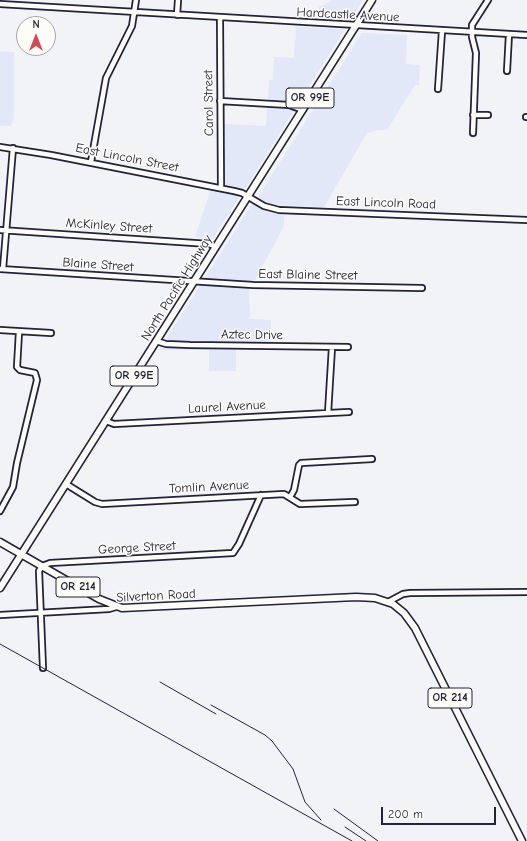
<!DOCTYPE html>
<style>
body{margin:0}
#map{position:relative;width:527px;height:841px;overflow:hidden;background:#f1f3f7;font-family:"Comic Neue",sans-serif}
canvas{display:block}
.north{position:absolute;left:16px;top:16px;width:40px;height:40px;box-sizing:border-box;background:#fdfcf7;border:1px solid #a5a5ac;border-radius:50%;rotate:0deg;font-size:11px;font-weight:700;line-height:16px;text-align:center;color:#22223b}
.north::after{content:'';display:block;margin:auto;width:14px;height:18px;background:#d1495b;clip-path:polygon(50% 0,100% 100%,50% 72%,0 100%)}
.scale{position:absolute;left:381px;top:807px;width:115px;height:18px;box-sizing:border-box;border:2px solid #22223b;border-top:0;padding-left:5px;font-size:12px;line-height:14px;white-space:nowrap;color:#22223b;-webkit-text-stroke:3px #fdfcf7;paint-order:stroke}
</style>
<div id="map">
<canvas width="527" height="841"></canvas>
<div class="north">N</div>
<div class="scale">200 m</div>
</div>
<script>
const ctx = document.querySelector('canvas').getContext('2d');
ctx.lineJoin = 'round';
function fill(path, color) { ctx.fillStyle = color; ctx.fill(path, 'evenodd'); }
const poly = rows => new Path2D(rows.map(r => 'M' + r).join(''));
function stroke(path, color, width, dash) { ctx.strokeStyle = color; ctx.lineWidth = width; ctx.lineCap = dash ? 'butt' : 'round'; ctx.setLineDash(dash || []); ctx.stroke(path); }
function drawText(font, color, halo, rows, align = 'center') {
  ctx.font = font + ' "Comic Neue",sans-serif'; ctx.lineWidth = 3; ctx.setLineDash([]); ctx.textBaseline = 'middle'; ctx.strokeStyle = halo; ctx.fillStyle = color; for (const [text, x, y, turn = 0] of rows) {
    ctx.save(); ctx.translate(x, y); ctx.rotate((+turn || 0) * Math.PI / 180); ctx.textAlign = isNaN(turn) ? turn : align; if (halo) ctx.strokeText(text, 0, 0); ctx.fillText(text, 0, 0); ctx.restore();
  }
}
fill(poly([
 [332,0,363,0,350,21,317,19,319,7],
 [296,27,345,29,245,189,224,184,224,124,266,126,269,80,273,80,274,57,294,58],
 [362,33,407,35,406,64,420,65,419,85,415,85,387,130,377,130,367,133,324,207,274,205,266,203,259,198,259,195],
 [0,51,14,52,14,117,11,126,0,126],
 [211,189,230,193,239,197,212,240,195,237],
 [252,204,273,212,284,213,284,226,254,282,249,282,250,319,271,320,271,343,236,343,236,371,209,371,209,350,159,350]
]), '#e2e8f7');
const minor = poly([
 [0,4,527,35],
 [177,15,178,0],
 [220,18,221,188],
 [507,71,509,34],
 [438,89,442,31],
 [220,101,289,105,303,110],
 [473,115,488,115],
 [526,117,527,117],
 [473,133,476,53,472,37,472,25,488,0],
 [0,147,51,155,234,191,242,193,264,206,279,210,527,220],
 [91,162,106,78,132,26,136,0],
 [0,230,209,244,216,247],
 [0,269,253,285,422,288],
 [3,269,13,148],
 [0,330,51,333],
 [156,341,166,344,190,345,348,347],
 [328,413,332,347],
 [106,421,114,424,349,412],
 [66,484,95,502,102,504,284,494,300,504,355,502],
 [290,497,294,490,299,465,301,463,372,459],
 [0,511,13,487,17,463,37,380,35,373,20,370,17,367,19,332],
 [388,602,403,594,410,593,527,592],
 [0,615,109,609,116,607],
 [43,668,39,571,42,566,50,563,233,553,239,544,261,495]
]);
const major = poly([
 [0,542,99,599,122,608,356,597,375,598,393,604,404,613,415,628,522,841],
 [0,588,372,0]
]);
stroke(minor, '#22223b', 8);
stroke(major, '#22223b', 9);
stroke(minor, '#fdfcf7', 4.5);
stroke(major, '#fdfcf7', 6);
stroke(poly([
 [0,644,352,841],
 [160,682,216,714],
 [211,705,265,735,272,741,293,769,305,802,321,820],
 [334,809,378,841],
 [345,827,366,841]
]), '#22223b', 1);
for (const [x, y, w] of [
 [310,98,48],
 [134,376,48],
 [78,587,44],
 [450,698,44]
]) { const box = new Path2D(); box.roundRect(x - w / 2, y - 10, w, 20, 3); ctx.fillStyle = '#fdfcf7'; ctx.fill(box); stroke(box, '#22223b', 1); }
drawText('bold 12px', '#22223b', null, [
 ["OR 99E",310,98],
 ["OR 99E",134,376],
 ["OR 214",78,587],
 ["OR 214",450,698]
]);
drawText('13px', '#22223b', '#fdfcf7', [
 ["Hardcastle Avenue",348,15,3],
 ["Carol Street",209,103,-91],
 ["East Lincoln Street",127,158,11],
 ["East Lincoln Road",386,203,2],
 ["McKinley Street",109,226,4],
 ["Blaine Street",98,265,4],
 ["East Blaine Street",308,275,1],
 ["North Pacific Highway",177,288,-58],
 ["Aztec Drive",252,335,1],
 ["Laurel Avenue",227,407,-3],
 ["Tomlin Avenue",209,487,-3],
 ["George Street",137,548,-3],
 ["Silverton Road",156,596,-3]
]);
</script>
